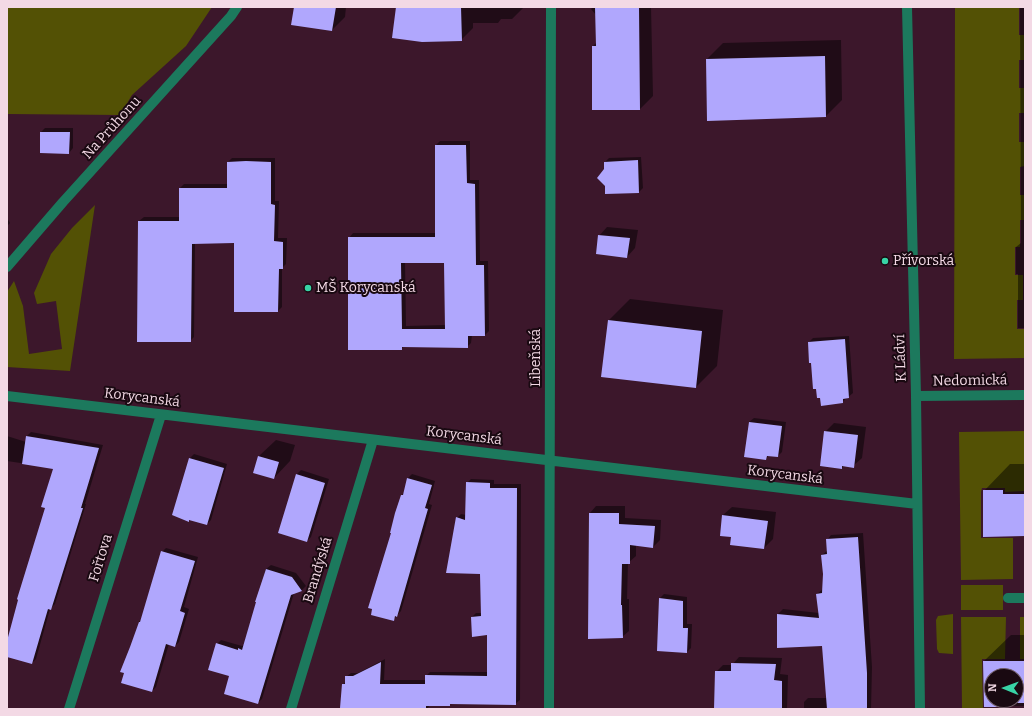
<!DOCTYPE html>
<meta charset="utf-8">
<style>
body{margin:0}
#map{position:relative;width:1032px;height:716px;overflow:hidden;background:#3c172b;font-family:Bitter,serif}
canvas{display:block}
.frame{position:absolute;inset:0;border:8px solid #f3d9e5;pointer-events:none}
.north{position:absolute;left:984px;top:668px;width:40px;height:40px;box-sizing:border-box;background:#190911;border:1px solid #705c66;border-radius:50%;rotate:271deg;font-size:11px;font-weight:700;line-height:16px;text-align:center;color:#f3d9e5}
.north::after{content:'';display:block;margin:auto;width:14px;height:18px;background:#38d4a6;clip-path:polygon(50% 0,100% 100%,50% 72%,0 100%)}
</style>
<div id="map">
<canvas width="1032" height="716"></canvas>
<div class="frame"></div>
<div class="north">N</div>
</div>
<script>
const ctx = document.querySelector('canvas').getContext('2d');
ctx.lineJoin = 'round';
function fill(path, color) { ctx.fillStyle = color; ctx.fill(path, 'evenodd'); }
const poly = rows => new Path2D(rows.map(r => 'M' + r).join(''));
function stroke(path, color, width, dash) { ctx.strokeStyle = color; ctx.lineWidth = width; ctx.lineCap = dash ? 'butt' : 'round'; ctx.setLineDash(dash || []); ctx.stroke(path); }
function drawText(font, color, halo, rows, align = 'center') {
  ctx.font = font + ' Bitter,serif'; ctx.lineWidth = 4; ctx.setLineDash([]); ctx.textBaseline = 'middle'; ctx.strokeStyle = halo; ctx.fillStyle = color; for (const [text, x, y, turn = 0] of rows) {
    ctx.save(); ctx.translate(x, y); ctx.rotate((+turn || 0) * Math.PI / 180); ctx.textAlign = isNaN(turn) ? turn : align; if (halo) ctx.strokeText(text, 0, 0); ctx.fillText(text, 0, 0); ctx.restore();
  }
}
fill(poly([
 [7,7,212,7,186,46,132,95,120,115,7,114],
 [955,7,1019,7,1019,35,1024,35,1024,60,1019,60,1019,88,1024,88,1024,113,1019,113,1019,142,1025,142,1025,166,1020,167,1020,195,1025,195,1025,220,1020,220,1020,247,1015,247,1015,275,1023,275,1023,300,1017,300,1017,329,1025,329,1025,358,954,359],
 [95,205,70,371,7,367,7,292,14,281,23,306,29,354,62,349,56,301,37,304,34,293,51,254,72,228],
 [1025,431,1025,491,1005,492,1005,488,982,488,981,492,981,538,1013,538,1013,579,961,580,959,432],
 [961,585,1003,585,1003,610,961,610],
 [953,614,953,654,939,653,937,649,936,620,938,616],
 [961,617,1006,617,1005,659,982,659,983,709,962,709],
 [1020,617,1025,617,1025,659,1020,659]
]), '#535105');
fill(poly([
 [295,7,346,7,345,17,332,30],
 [397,7,524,7,512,19,501,19,498,23,473,23,473,28,461,40],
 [593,7,651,7,653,96,640,109,593,109,593,46,597,42,596,15,591,9],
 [1020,7,1025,7,1025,328,1018,328,1018,274,1016,274,1016,247,1021,243],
 [841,40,842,100,826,116,707,59,723,43],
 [45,128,73,128,73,148,69,153,41,132],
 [440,141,470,141,470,180,479,180,480,261,488,261,489,331,485,335,472,335,471,343,467,347,404,346,401,349,349,238,353,233,436,233,436,145],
 [405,262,445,262,446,325,406,326],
 [641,157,643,188,639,192,605,169,605,162,609,158],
 [232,158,275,158,275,201,279,201,278,238,287,238,286,264,282,268,282,307,278,311,235,242,195,243,194,337,190,341,139,221,144,217,180,217,180,188,184,184,228,184,228,162],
 [7,218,10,223,7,226],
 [607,227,638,230,635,248,627,257,599,236],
 [630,299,723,310,717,366,696,387,608,321],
 [849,336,853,393,842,402,809,342,813,338],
 [754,418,786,422,782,452,778,456,769,455,766,459,749,422],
 [834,423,866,427,862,458,853,466,844,465,842,468,825,432],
 [31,432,103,445,85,504,86,504,55,604,50,609,36,659,32,663,7,656,7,644,46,508,54,468,7,461,7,436,26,442,27,436],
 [276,440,295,445,290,461,274,478,255,472,259,456],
 [194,454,227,464,211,520,207,524,190,519,189,521,190,458],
 [1010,464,1025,464,1025,535,984,491],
 [301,470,329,479,311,537,307,541,280,533,297,474],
 [412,474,435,481,429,504,432,505,401,611,393,620,392,532,402,495,404,493,408,478],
 [471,479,494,480,494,484,521,484,520,700,515,704,451,703,449,705,430,705,427,709,399,709,343,685,346,681,346,677,351,673,358,673,385,659,384,680,426,680,426,676,430,672,488,672,488,634,472,617,476,613,482,613,481,573,457,518,461,514,466,515,467,483],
 [596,506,625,506,625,518,661,520,660,540,653,547,636,544,636,556,628,563,627,599,629,599,629,631,622,637,590,513],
 [732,507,776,512,773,539,764,548,733,536,723,515],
 [863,533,872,667,871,709,804,709,804,702,808,698,827,698,823,645,778,647,778,614,783,609,819,613,817,594,823,589,824,574,822,555,828,550,827,540,831,535],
 [166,548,198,557,184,607,189,609,179,642,175,646,169,644,156,687,152,691,139,622,141,620,162,552],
 [271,565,296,573,306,586,302,590,294,593,262,699,257,703,230,675,217,644,221,640,242,646,244,645,266,569],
 [664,594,687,597,687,624,692,624,691,648,687,652,660,598],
 [1011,635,1025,635,1025,706,985,706,984,661],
 [992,676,1016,676,1016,700,992,700],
 [739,657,782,658,780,674,788,675,787,709,715,709,716,672,723,665,732,665]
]), '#0007');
fill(poly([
 [294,7,336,7,332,31,291,25],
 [396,7,461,7,462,41,422,42,392,38],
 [595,7,639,7,640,110,592,110,592,46,596,46],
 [825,56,826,117,707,121,706,59],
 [40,132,70,132,69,154,40,153],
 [435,145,466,145,467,183,475,184,476,265,484,265,485,336,468,336,468,348,402,347,402,350,348,350,348,237,435,237],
 [401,263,444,263,445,329,402,329],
 [638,160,639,193,605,194,605,186,597,178,604,169,604,162],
 [246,161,271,162,271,204,275,205,274,241,283,242,283,269,279,269,278,312,234,312,234,243,192,244,191,342,137,342,138,221,179,221,179,188,227,188,227,162],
 [598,235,630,238,627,258,596,254],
 [608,320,702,331,696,388,601,377],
 [845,339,849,398,843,399,843,403,821,406,820,398,817,398,816,389,813,389,811,363,809,363,808,342],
 [749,422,782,426,778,457,767,456,766,460,744,457],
 [824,431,858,435,854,468,842,466,842,469,820,466],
 [26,436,99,448,81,508,83,508,51,610,48,609,32,664,7,657,7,641,18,600,17,599,45,508,41,507,53,469,22,464],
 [258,456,279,462,274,479,253,473],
 [189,458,224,468,207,525,189,520,189,522,172,515],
 [296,474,325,483,307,542,278,533],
 [407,478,432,485,425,508,428,509,397,617,395,616,394,621,371,615,372,609,368,608,391,533,390,533,395,513,401,495,403,495],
 [466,482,490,483,490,488,517,488,516,705,450,704,450,706,426,706,426,709,340,708,342,684,345,684,345,676,353,676,381,662,380,684,425,684,425,675,487,676,487,635,472,637,471,617,481,616,480,574,446,573,456,517,465,520],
 [983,490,1003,490,1003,494,1025,494,1025,536,983,537],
 [589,513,619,513,619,524,655,526,653,548,630,545,630,564,622,564,621,605,622,605,623,638,588,639],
 [722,515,768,521,764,549,730,545,731,537,720,536],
 [858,537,867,673,867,709,827,709,822,646,777,648,777,614,819,618,816,594,822,593,823,574,821,555,827,554,826,539],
 [161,551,195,561,180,611,185,613,175,647,166,644,152,692,121,683,124,673,120,672,130,647,139,622,140,622],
 [266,569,292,577,302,591,291,595,258,704,224,694,229,676,208,670,216,643,238,650,238,648,242,650,256,602,255,602],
 [659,598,683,601,683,628,688,628,687,653,657,651],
 [983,661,1025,661,1025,703,1005,703,1004,707,984,707],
 [992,676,1016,676,1016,700,992,700],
 [731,663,776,664,774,680,782,681,782,709,714,709,715,671,731,671]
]), '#b0a7fd');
stroke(poly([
 [907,7,916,396,920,709],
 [7,267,63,202,231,16,237,7],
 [7,396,917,504],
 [916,396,1025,395],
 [1008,598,1025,598],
 [69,709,161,415],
 [291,709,373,440],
 [549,709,551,7]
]), '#1c795d', 10);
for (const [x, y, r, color] of [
 [885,261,4,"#38d4a6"],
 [308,288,4,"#38d4a6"]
]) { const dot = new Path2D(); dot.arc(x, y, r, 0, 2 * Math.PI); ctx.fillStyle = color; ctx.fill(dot); stroke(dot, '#190911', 1.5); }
drawText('14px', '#f3d9e5', '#190911', [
 ["Na Průhonu",112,128,-48],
 ["Libeňská",536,358,-90],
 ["K Ládví",901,358,-92],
 ["Nedomická",970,381,-1],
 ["Korycanská",142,398,7],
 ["Korycanská",464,436,7],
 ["Korycanská",785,475,7],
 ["Fořtova",101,558,-73],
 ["Brandýská",318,570,-73]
]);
drawText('14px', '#f3d9e5', '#190911', [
 ["Přívorská",893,261],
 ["MŠ Korycanská",316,288]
], 'left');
</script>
